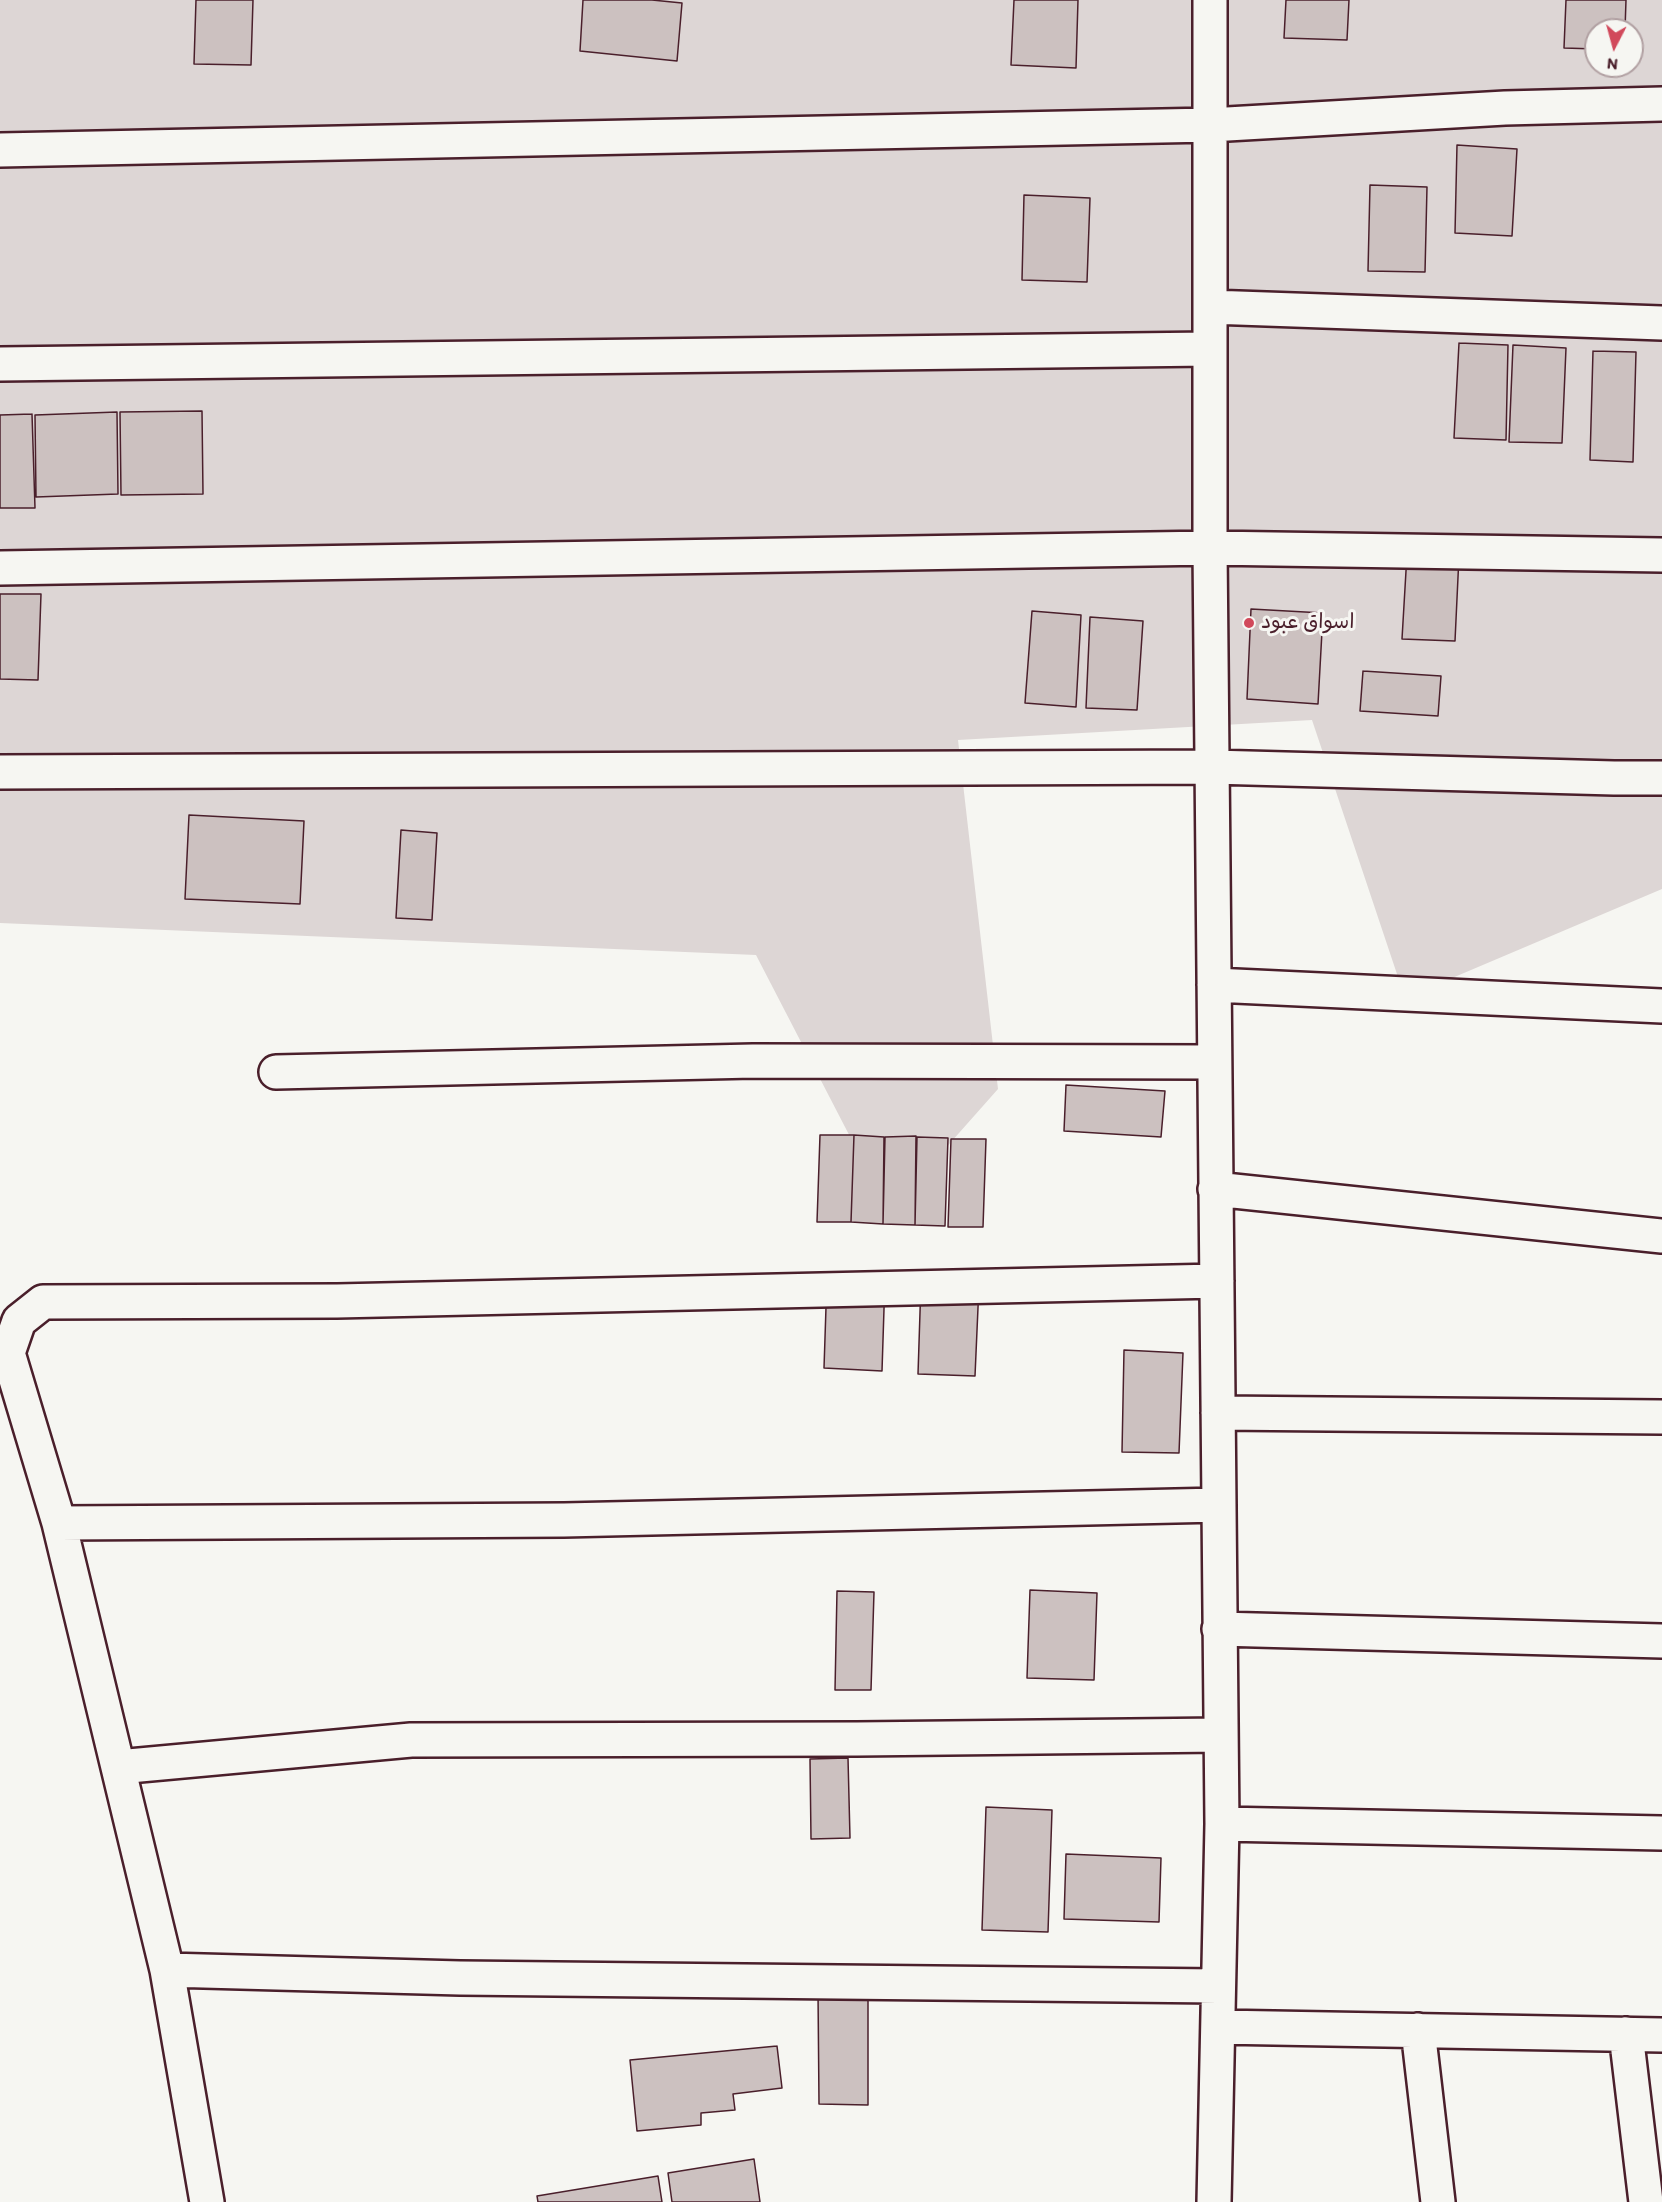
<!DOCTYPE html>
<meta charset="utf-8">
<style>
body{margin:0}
#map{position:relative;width:1662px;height:2202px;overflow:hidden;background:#f6f6f2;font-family:Itim,sans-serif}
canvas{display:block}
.north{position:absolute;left:1584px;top:18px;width:60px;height:60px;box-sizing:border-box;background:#f6f6f2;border:2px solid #b1a0a2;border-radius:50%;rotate:186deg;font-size:16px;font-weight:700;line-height:24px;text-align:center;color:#4a1f2b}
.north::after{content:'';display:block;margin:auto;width:21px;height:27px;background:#d1495b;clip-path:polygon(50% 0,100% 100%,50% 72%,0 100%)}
</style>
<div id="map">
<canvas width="1662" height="2202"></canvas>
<div class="north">N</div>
</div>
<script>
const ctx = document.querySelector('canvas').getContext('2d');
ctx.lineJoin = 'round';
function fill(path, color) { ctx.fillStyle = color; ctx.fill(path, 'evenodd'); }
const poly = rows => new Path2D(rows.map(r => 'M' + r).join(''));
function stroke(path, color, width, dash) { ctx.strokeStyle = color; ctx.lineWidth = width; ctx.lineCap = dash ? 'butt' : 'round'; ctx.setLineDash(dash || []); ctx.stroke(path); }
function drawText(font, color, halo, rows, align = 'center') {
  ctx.font = font + ' Itim,"Playpen Sans Arabic",sans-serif'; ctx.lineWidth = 6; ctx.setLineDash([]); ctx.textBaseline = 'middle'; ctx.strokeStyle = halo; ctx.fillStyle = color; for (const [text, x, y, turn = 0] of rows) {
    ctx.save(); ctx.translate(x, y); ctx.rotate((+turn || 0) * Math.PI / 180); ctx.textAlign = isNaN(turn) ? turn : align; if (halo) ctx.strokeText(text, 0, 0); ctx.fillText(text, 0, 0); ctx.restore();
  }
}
fill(poly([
 [0,0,1662,0,1662,889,1405,998,1312,720,958,740,998,1089,889,1212,756,955,0,923],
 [1596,30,1632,30,1632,66,1596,66]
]), '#ddd6d5');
const building = poly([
 [196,0,253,0,251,65,194,64,196,0],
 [583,0,652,0,682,3,677,61,580,51,583,0],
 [1014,0,1078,0,1076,68,1011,65,1014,0],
 [1286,0,1349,0,1347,40,1284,38,1286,0],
 [1566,0,1626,0,1625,30,1596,30,1596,49,1564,48,1566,0],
 [1457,145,1517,149,1512,236,1455,233,1457,145],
 [1370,185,1427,187,1425,272,1368,271,1370,185],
 [1024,195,1090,198,1087,282,1022,280,1024,195],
 [1459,343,1508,345,1506,440,1454,438,1459,343],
 [1513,345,1566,348,1562,443,1509,442,1513,345],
 [1593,351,1636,352,1633,462,1590,460,1593,351],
 [202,411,203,494,121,495,120,412,202,411],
 [117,412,118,494,36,497,35,415,117,412],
 [32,414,35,508,0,508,0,415,32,414],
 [1407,554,1459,556,1455,641,1402,639,1407,554],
 [0,594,41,594,38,680,0,679,0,594],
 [1251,609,1323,613,1318,704,1247,699,1251,609],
 [1032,611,1081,615,1076,707,1025,703,1032,611],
 [1090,617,1143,621,1137,710,1086,708,1090,617],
 [1363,671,1441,676,1438,716,1360,711,1363,671],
 [189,815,304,821,300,904,185,899,189,815],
 [401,830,437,833,432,920,396,918,401,830],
 [1066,1085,1165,1091,1161,1137,1064,1131,1066,1085],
 [820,1135,854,1135,851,1222,817,1222,820,1135],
 [854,1135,884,1137,883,1224,851,1222,854,1135],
 [916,1136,915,1225,883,1224,885,1137,916,1136],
 [917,1137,948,1138,945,1226,915,1225,917,1137],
 [951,1139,986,1139,983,1227,948,1227,951,1139],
 [827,1277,885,1278,882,1371,824,1368,827,1277],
 [921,1282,979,1285,975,1376,918,1374,921,1282],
 [1124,1350,1183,1353,1179,1453,1122,1452,1124,1350],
 [1030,1590,1097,1593,1094,1680,1027,1678,1030,1590],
 [837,1591,874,1592,871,1690,835,1690,837,1591],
 [848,1758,850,1838,811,1839,810,1759,848,1758],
 [986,1807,1052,1810,1048,1932,982,1930,986,1807],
 [1066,1854,1161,1858,1159,1922,1064,1919,1066,1854],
 [868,1991,868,2105,819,2104,818,1992,868,1991],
 [777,2046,782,2088,733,2094,735,2110,701,2113,701,2125,637,2131,630,2060,777,2046],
 [754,2159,760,2202,672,2202,668,2173,754,2159],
 [658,2176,662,2202,538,2202,537,2196,658,2176]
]);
fill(building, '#ccc1c0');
stroke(building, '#4a1f2b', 1.5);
const minor = poly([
 [1210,0,1210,548,1222,1824,1214,2202],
 [0,150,1210,125,1505,108,1662,104],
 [1210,307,1662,323],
 [0,364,1209,349],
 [0,568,1210,548,1662,555],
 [0,772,1212,767,1614,778,1662,778],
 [1214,985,1662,1006],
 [276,1072,753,1061,1214,1062],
 [1215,1189,1662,1236],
 [1218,1413,1662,1417],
 [59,1523,564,1520,1219,1505],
 [1219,1629,1662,1641],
 [118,1767,411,1740,857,1739,1221,1735],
 [1222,1824,1662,1833],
 [167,1970,460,1978,1218,1986],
 [1218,2027,1662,2035],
 [1418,2030,1438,2202],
 [1626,2034,1646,2202],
 [207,2202,167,1970,59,1523,8,1353,19,1321,43,1302,337,1301,1217,1281]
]);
stroke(minor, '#4a1f2b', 38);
stroke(minor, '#f6f6f2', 33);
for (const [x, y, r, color] of [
 [1249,623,6,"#d1495b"]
]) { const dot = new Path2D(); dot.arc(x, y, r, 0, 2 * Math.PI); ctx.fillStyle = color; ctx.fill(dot); stroke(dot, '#f6f6f2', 2); }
drawText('21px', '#4a1f2b', '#f6f6f2', [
 ["اسواق عبود",1261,623]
], 'left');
</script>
